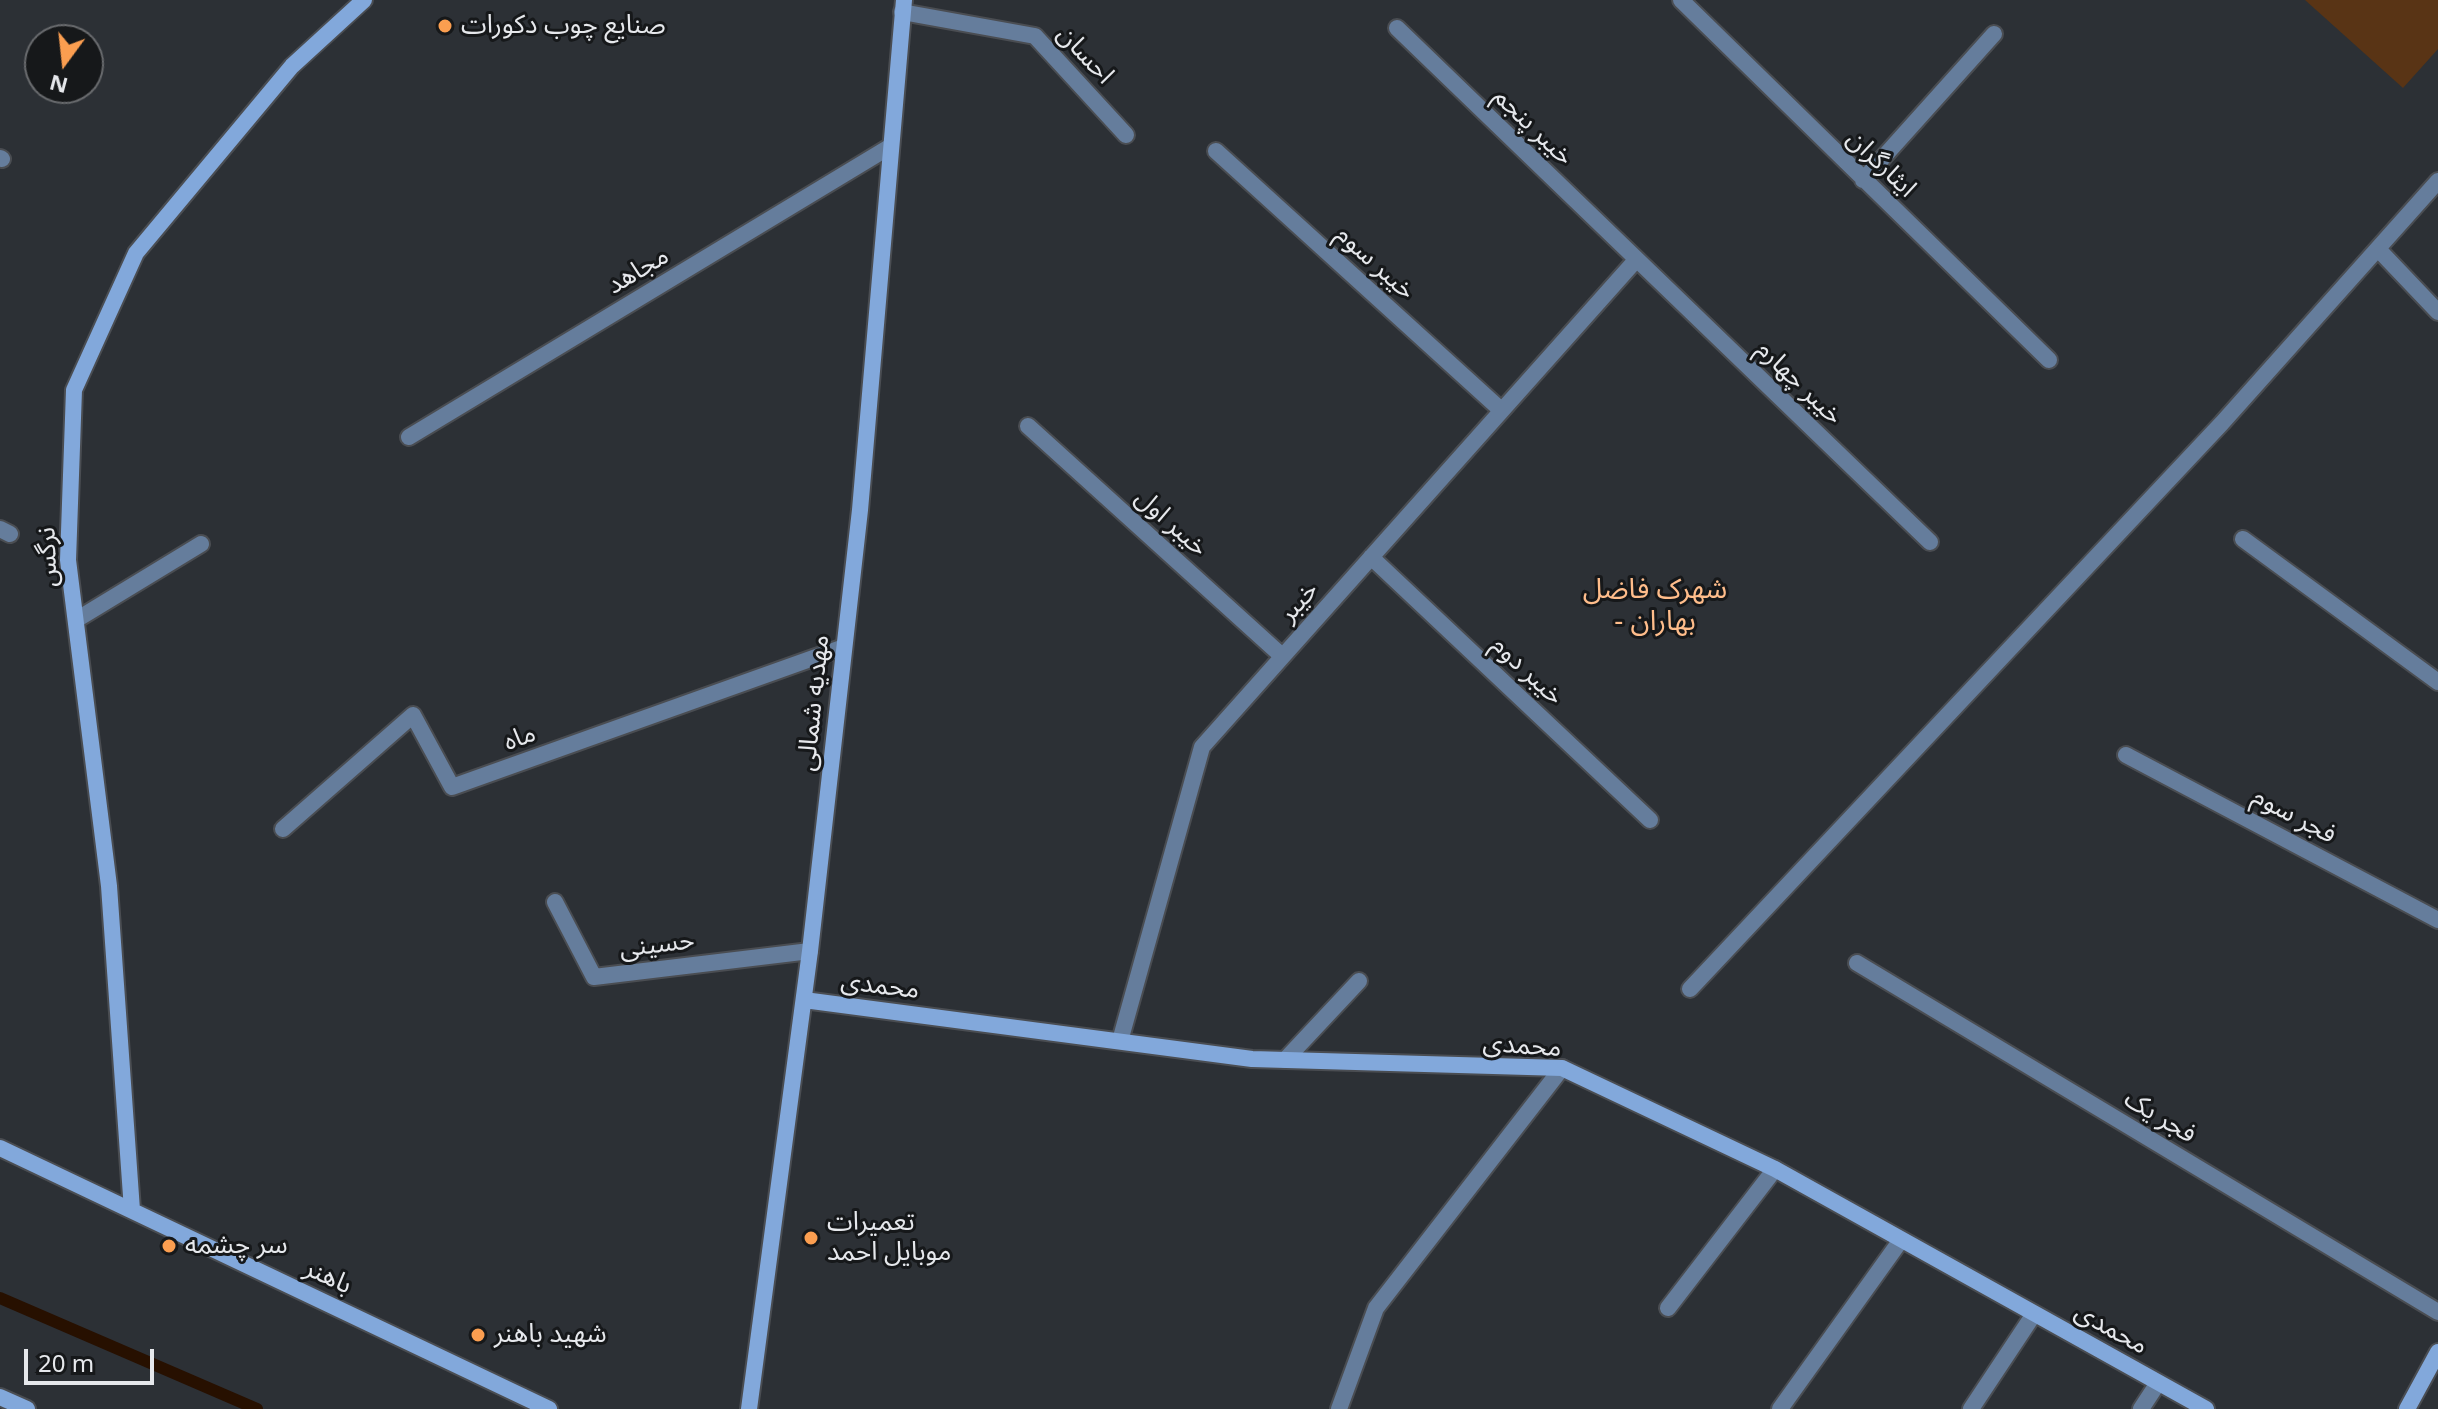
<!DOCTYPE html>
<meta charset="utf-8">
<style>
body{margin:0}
#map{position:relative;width:2438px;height:1409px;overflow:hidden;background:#2c3035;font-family:"Noto Sans",sans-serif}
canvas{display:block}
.north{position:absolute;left:24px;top:24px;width:80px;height:80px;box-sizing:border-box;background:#16181a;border:2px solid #696b6e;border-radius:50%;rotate:195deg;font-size:22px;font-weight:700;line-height:32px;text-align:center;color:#e6e8ec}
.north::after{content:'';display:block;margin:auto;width:28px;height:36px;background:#fb9e50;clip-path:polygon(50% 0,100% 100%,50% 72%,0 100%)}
.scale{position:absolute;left:24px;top:1349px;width:130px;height:36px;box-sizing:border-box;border:4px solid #e6e8ec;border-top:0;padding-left:10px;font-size:24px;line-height:28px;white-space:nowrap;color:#e6e8ec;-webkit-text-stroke:6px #16181a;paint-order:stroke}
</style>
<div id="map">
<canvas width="2438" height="1409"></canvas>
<div class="north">N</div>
<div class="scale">20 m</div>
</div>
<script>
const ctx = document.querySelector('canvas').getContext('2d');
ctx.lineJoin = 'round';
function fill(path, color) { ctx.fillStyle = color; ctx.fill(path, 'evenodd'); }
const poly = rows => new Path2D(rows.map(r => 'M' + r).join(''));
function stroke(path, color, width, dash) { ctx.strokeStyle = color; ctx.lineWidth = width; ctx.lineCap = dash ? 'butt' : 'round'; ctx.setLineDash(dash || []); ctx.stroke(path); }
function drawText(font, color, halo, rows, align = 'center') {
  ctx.font = font + ' "Noto Sans","Noto Sans Arabic",sans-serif'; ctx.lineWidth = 6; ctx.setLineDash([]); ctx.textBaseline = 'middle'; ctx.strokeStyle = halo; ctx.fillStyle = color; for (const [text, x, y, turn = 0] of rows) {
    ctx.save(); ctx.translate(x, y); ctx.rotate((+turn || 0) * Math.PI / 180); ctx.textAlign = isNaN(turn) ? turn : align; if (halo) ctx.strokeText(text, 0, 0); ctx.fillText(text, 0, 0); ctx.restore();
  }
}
fill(poly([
 [2305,0,2438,0,2438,49,2403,88]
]), '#593415');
stroke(poly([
 [0,1298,257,1409]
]), '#271000', 12);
const street = poly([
 [1681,0,2049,360],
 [902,12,1035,36,1126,135],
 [1397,28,1930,542],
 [1216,151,1501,410],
 [0,158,2,159],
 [1863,180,1994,34],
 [2378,249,2438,312],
 [1028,426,1282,656],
 [409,437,891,146],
 [0,529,10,534],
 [2243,539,2438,682],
 [1371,557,1650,820],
 [76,620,201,544],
 [2126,755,2438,920],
 [283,829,413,715,452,787,844,647],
 [555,902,594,977,810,951],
 [1857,963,2438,1312],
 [1690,989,2222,423,2438,181],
 [1120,1041,1202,747,1636,260],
 [1285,1060,1359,981],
 [1668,1308,1775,1169],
 [1339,1409,1376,1308,1562,1068],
 [1780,1409,1901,1240],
 [1971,1409,2034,1314],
 [2141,1409,2158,1383]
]);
const secondary = poly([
 [804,1000,1252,1059,1562,1068,1775,1169,2206,1409],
 [0,1148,549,1409],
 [132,1210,109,886,68,560,74,390,136,253,292,66,364,0],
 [0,1397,27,1409],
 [749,1409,810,951,860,510,904,0],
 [2407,1409,2438,1352]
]);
stroke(street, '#4a4d52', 20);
stroke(secondary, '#4a4d52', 20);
stroke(street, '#657d9c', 16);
stroke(secondary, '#82a8db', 16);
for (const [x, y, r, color] of [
 [445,26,8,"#fb9e50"],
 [811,1238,8,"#fb9e50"],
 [169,1246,8,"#fb9e50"],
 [478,1335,8,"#fb9e50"]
]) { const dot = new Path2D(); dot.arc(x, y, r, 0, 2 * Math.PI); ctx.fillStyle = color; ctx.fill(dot); stroke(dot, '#16181a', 3); }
drawText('26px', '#e6e8ec', '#16181a', [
 ["صنایع چوب دکورات",461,26],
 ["تعمیرات",827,1223],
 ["موبایل احمد",827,1253],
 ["سر چشمه",185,1246],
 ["شهید باهنر",494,1335]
], 'left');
drawText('26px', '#e6e8ec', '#16181a', [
 ["احسان",1085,55,47],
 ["خیبر پنجم",1533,127,44],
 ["ایثارگران",1881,164,44],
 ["خیبر سوم",1375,263,42],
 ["مجاهد",638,271,-31],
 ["خیبر چهارم",1799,383,44],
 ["خیبر اول",1171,523,42],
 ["نرگس",48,557,-92],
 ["خیبر",1299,602,-48],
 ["خیبر دوم",1527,671,43],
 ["مهدیه شمالی",814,703,-84],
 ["ماه",520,738,-20],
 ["فجر سوم",2294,816,28],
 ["حسینی",657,945,-7],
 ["محمدی",880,986,7],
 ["محمدی",1522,1046,4],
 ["فجر یک",2160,1117,31],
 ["باهنر",328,1277,25],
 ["محمدی",2111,1329,29]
]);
drawText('28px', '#ffbd8b', '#16181a', [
 ["شهرک فاضل",1655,590],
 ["- بهاران",1655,622]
]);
</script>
